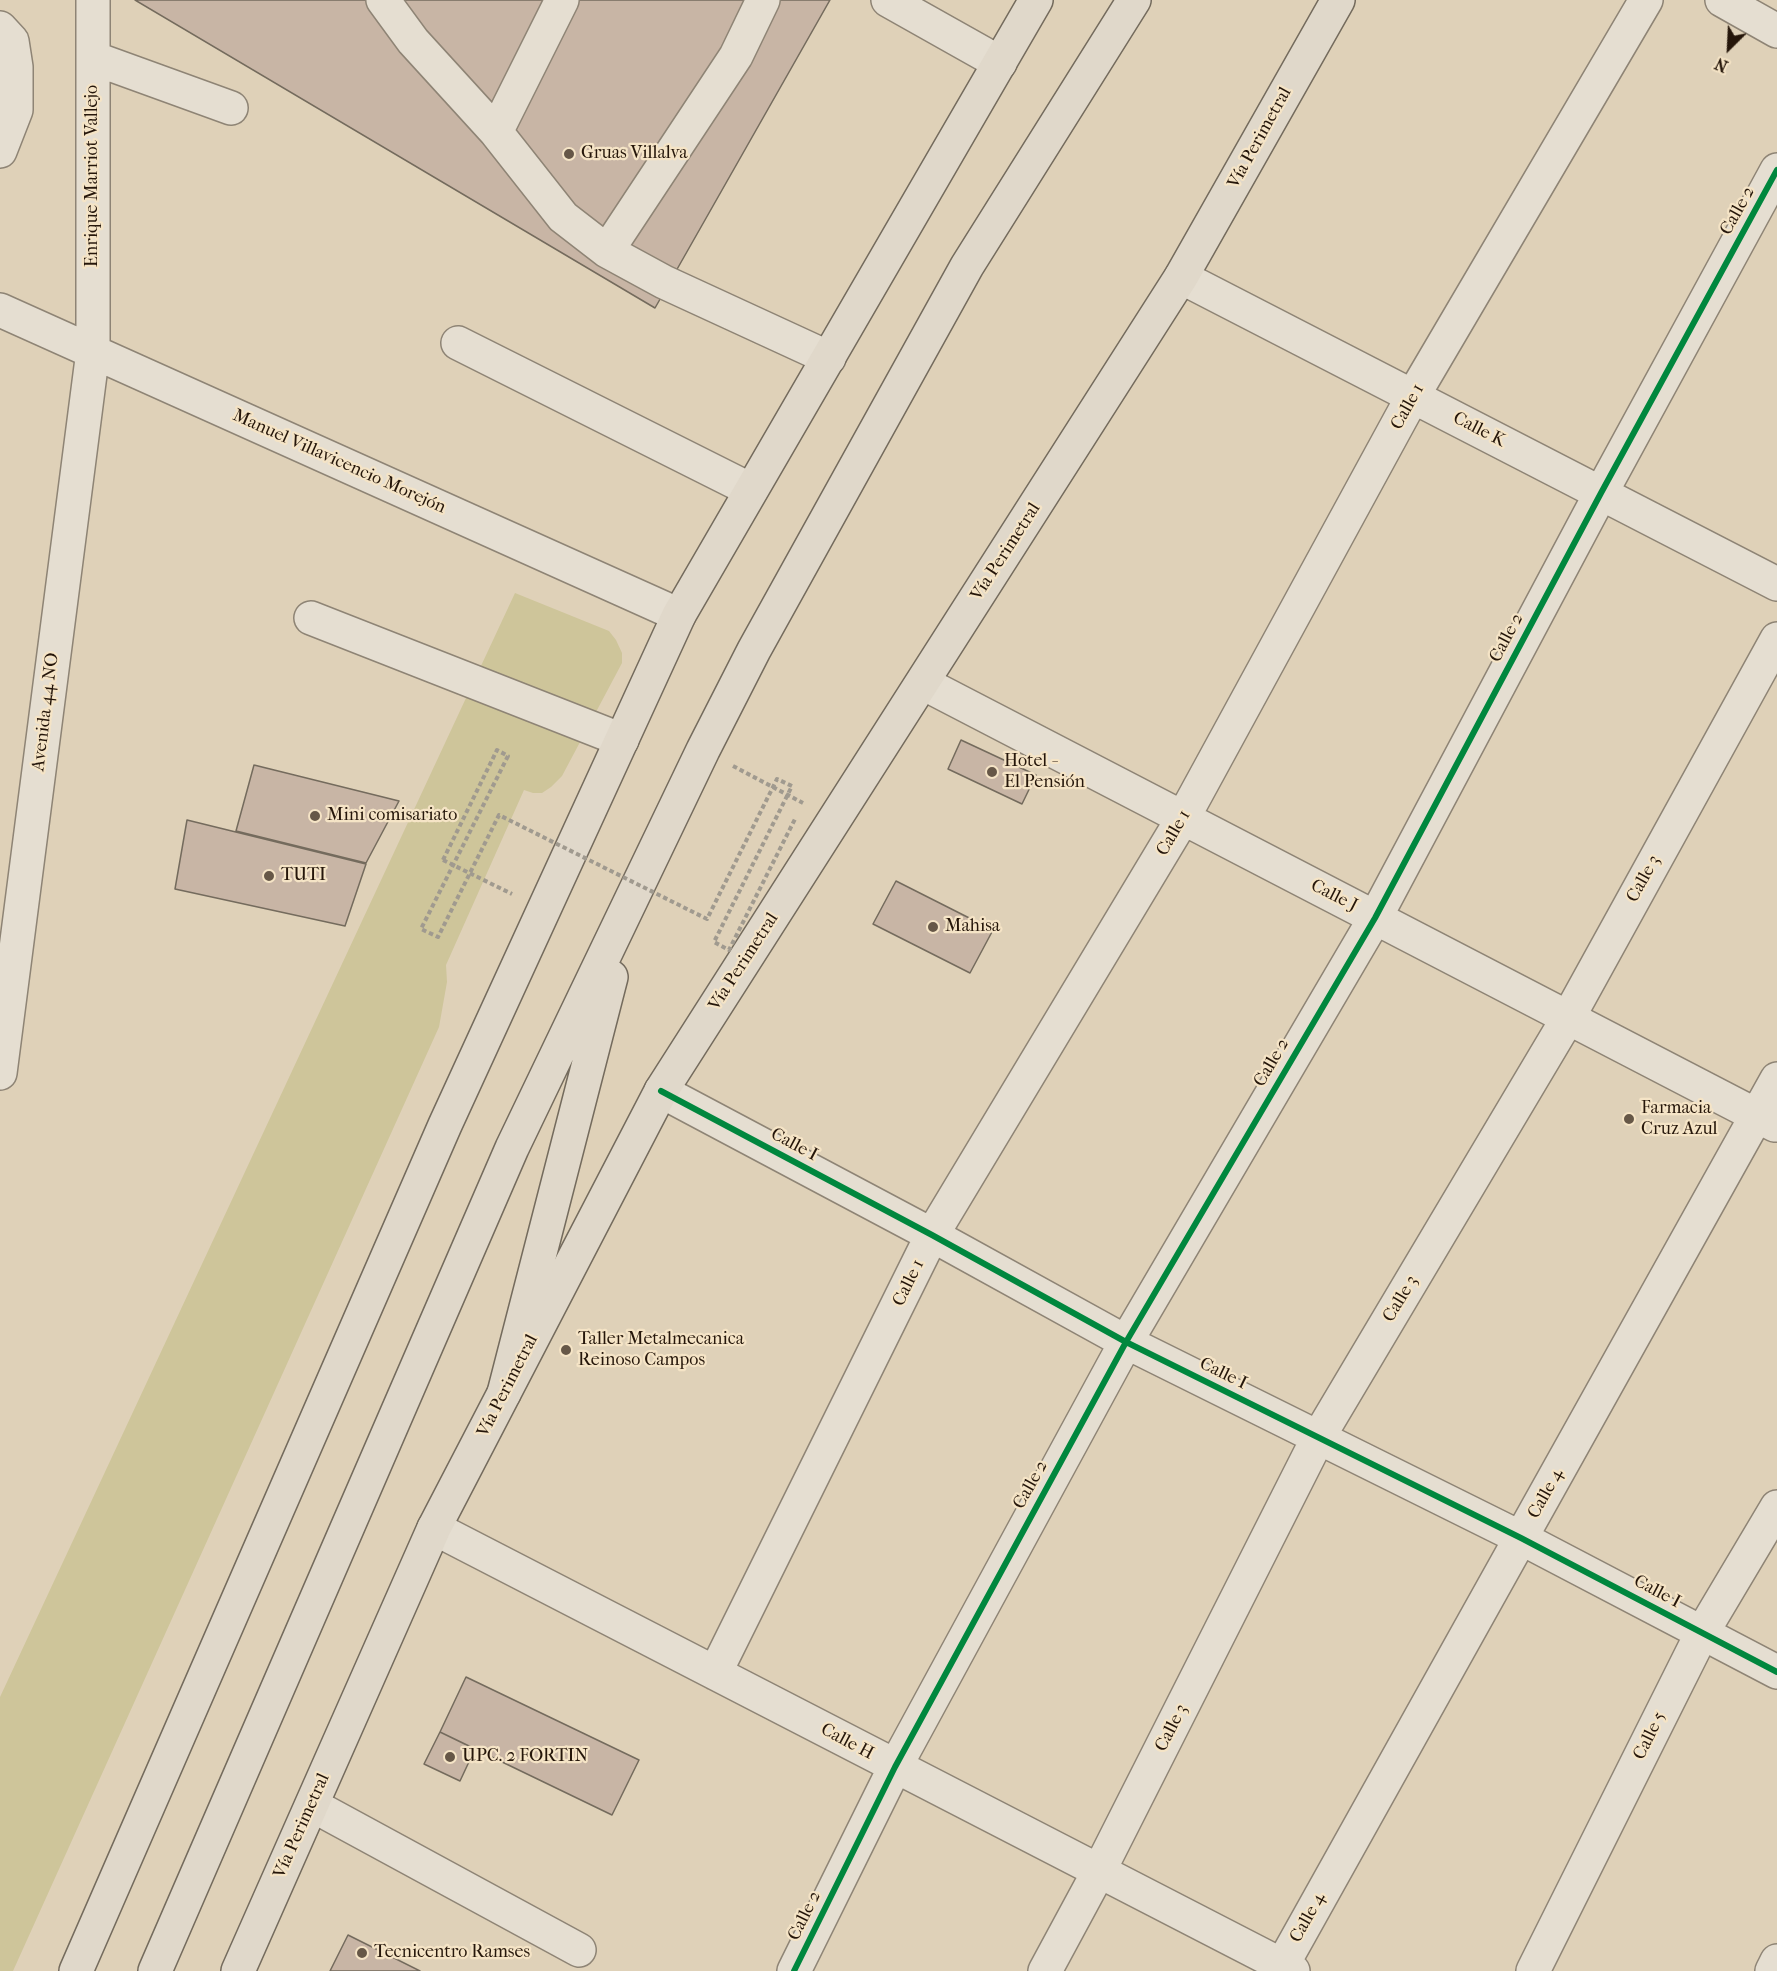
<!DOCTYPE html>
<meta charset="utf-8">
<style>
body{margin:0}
#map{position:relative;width:1777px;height:1971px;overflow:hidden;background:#dfd1b8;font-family:"IM FELL French Canon",serif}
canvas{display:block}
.north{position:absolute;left:1699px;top:18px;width:60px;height:60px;-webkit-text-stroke:4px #f5e4c6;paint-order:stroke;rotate:204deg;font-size:16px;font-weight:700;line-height:24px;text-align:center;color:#25160a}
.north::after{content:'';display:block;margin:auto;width:21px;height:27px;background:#25160a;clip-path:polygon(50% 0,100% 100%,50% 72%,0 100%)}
</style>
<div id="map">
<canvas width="1777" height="1971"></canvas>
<div class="north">N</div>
</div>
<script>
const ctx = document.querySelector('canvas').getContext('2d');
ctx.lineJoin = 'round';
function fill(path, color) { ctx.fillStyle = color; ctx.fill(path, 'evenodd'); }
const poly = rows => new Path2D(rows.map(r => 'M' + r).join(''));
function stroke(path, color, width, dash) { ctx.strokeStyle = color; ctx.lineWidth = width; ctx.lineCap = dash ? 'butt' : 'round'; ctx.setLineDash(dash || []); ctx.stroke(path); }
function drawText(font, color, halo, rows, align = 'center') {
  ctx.font = font + ' "IM FELL French Canon",serif'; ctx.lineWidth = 4.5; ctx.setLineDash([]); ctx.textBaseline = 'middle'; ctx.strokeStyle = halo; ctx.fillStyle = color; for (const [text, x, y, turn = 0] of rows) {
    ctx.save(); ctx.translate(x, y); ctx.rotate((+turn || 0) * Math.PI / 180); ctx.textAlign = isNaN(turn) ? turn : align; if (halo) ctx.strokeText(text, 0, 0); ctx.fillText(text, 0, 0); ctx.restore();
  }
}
fill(poly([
 [515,593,609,631,616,640,622,653,622,663,562,776,551,787,542,793,533,793,524,790,446,965,447,982,439,1027,13,1971,0,1971,0,1697]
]), '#cec59a');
const building = poly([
 [135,0,830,0,655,308,135,0],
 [961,740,1036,775,1022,804,948,769,961,740],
 [254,765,399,801,366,863,236,831,254,765],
 [187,820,366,864,345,926,175,889,187,820],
 [896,881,993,930,970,973,873,924,896,881],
 [466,1677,639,1760,612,1815,440,1732,466,1677],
 [440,1732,475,1749,460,1781,424,1764,440,1732],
 [348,1935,420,1971,330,1971,348,1935]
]);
fill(building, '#c8b5a5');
stroke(building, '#746b5d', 1.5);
const minor = poly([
 [383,0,413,41,496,132,563,217,607,251,664,282,829,358],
 [888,0,1000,63],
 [1722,0,1777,31],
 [0,28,12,41,16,67,16,110,0,151],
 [93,58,231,108],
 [496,132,562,0],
 [607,251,736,56,763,0],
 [1181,277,1777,584],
 [0,310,679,615],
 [458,343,751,490],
 [311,618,622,740],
 [923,683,1775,1125],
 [0,1073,93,351,93,0],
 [661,1091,932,1235,1126,1342,1521,1538,1777,1672],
 [434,1528,1293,1971],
 [715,1673,932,1235,1183,818,1413,396,1646,0],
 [312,1805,579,1950],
 [794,1971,895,1767,1126,1342,1375,918,1601,493,1777,170],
 [1045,1971,1099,1871,1318,1438,1568,1018,1777,639],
 [1279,1971,1777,1079],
 [1533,1971,1702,1633,1777,1507],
 [1772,1971,1777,1961]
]);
const major = poly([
 [238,1971,434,1528,661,1091,1181,277,1338,0]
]);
const highway = poly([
 [504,1393,611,977],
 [76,1971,445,1125,679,615,1036,0],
 [155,1971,512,1148,703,750,754,650,967,266,1134,0]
]);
stroke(minor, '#8e8475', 36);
stroke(major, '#746b5d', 36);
stroke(highway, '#746b5d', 36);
stroke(poly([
 [733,766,803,803],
 [443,860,512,894]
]), '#a09a8f', 4, [4.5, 3]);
stroke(minor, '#e5ded1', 33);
stroke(major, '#e0d8ca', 33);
stroke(highway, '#e0d8ca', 33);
stroke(poly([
 [443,860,497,750,508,756,421,929,438,937,499,815,707,919,777,779,792,786,714,942,729,950,796,817]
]), '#a09a8f', 4, [4.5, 3]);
stroke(poly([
 [661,1091,932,1235,1126,1342,1521,1538,1777,1672],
 [794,1971,895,1767,1126,1342,1375,918,1601,493,1777,170]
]), '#00873e', 6);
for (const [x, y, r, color] of [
 [569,154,6,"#665747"],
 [992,772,6,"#665747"],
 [315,816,6,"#665747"],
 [269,876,6,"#665747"],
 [933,927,6,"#665747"],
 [1629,1119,6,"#665747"],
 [566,1350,6,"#665747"],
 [450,1757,6,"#665747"],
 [362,1953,6,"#665747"]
]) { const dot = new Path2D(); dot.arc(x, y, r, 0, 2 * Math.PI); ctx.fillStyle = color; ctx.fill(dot); stroke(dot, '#f5e4c6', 2); }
drawText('18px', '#25160a', '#f5e4c6', [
 ["Vía Perimetral",1260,138,-61],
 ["Enrique Marriot Vallejo",93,176,-90],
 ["Calle 2",1738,211,-61],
 ["Calle 1",1408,407,-61],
 ["Calle K",1479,430,27],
 ["Manuel Villavicencio Morejón",339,462,24],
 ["Vía Perimetral",1006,552,-57],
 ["Calle 2",1507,638,-62],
 ["Avenida 44 NO",46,712,-83],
 ["Calle 1",1174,833,-60],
 ["Calle 3",1644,879,-61],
 ["Calle J",1334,896,27],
 ["Vía Perimetral",744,962,-57],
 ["Calle 2",1272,1063,-60],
 ["Calle I",794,1145,28],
 ["Calle 1",909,1283,-64],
 ["Calle 3",1401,1299,-59],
 ["Calle I",1223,1374,26],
 ["Vía Perimetral",508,1386,-63],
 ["Calle 2",1031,1485,-61],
 ["Calle 4",1546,1494,-61],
 ["Calle I",1657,1592,28],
 ["Calle 3",1172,1728,-63],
 ["Calle 5",1650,1736,-64],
 ["Calle H",847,1742,28],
 ["Vía Perimetral",302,1826,-66],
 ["Calle 2",805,1916,-64],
 ["Calle 4",1308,1918,-61]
]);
drawText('18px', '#25160a', '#f5e4c6', [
 ["Gruas Villalva",581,154],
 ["Hotel -",1004,762],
 ["El Pensión",1004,783],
 ["Mini comisariato",327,816],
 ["TUTI",281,876],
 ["Mahisa",945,927],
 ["Farmacia",1641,1109],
 ["Cruz Azul",1641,1130],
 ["Taller Metalmecanica",578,1340],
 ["Reinoso Campos",578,1361],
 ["UPC. 2 FORTIN",462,1757],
 ["Tecnicentro Ramses",374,1953]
], 'left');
</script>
